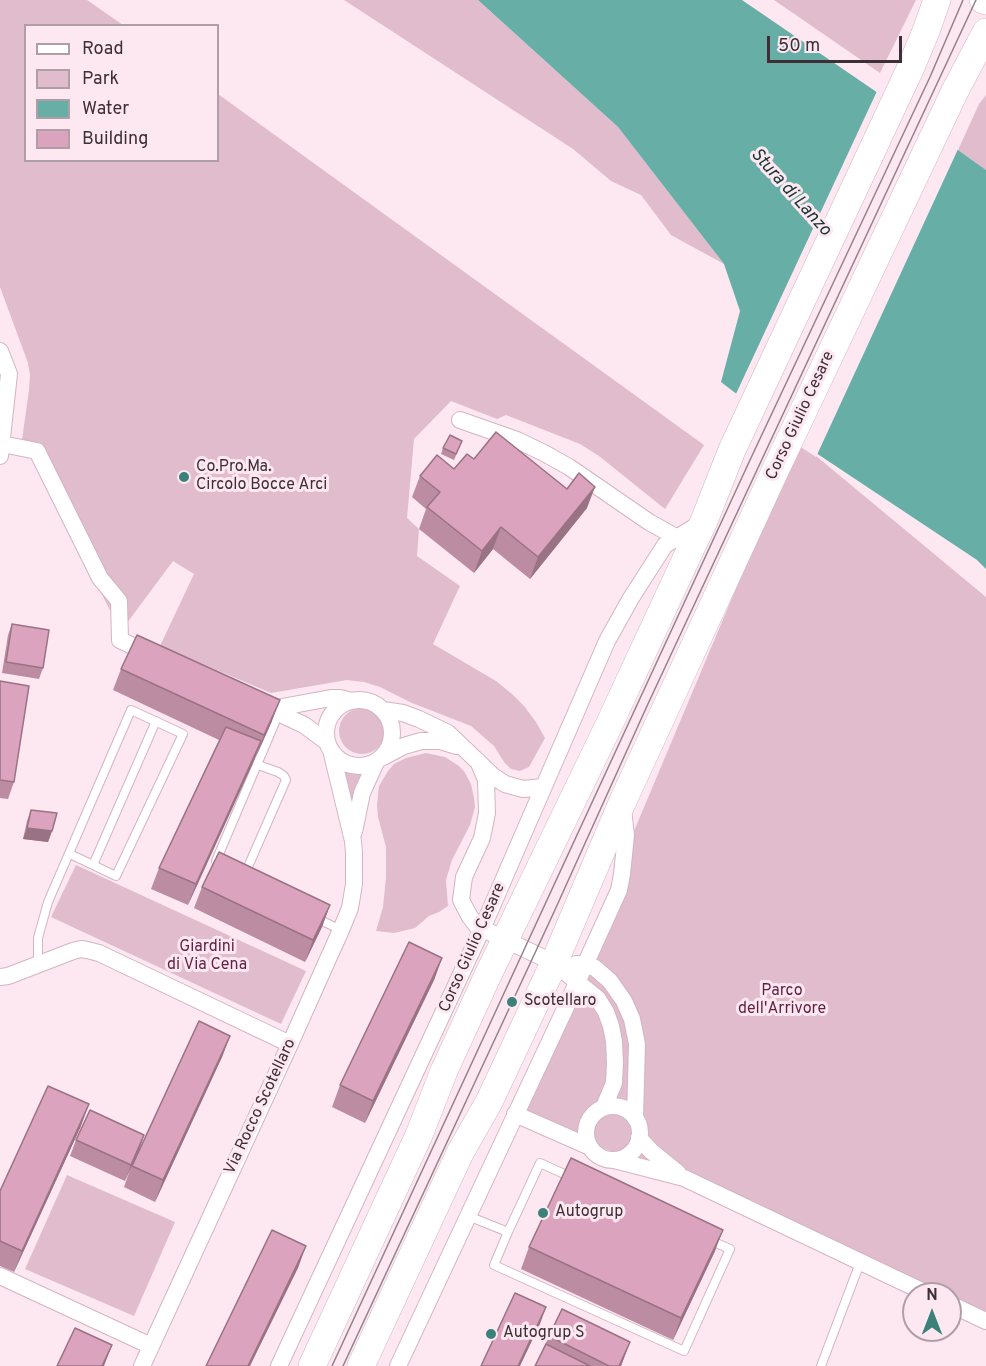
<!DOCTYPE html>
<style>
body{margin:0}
#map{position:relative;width:986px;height:1366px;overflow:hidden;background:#fde8f1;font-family:Overpass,sans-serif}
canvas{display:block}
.legend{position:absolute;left:24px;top:24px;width:195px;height:138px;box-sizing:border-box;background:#fde8f1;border:2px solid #b09ea6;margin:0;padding:8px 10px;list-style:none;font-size:18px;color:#3c2f35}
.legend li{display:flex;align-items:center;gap:12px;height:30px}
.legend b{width:30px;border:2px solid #b09ea6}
.north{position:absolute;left:902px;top:1282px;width:60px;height:60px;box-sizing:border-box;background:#fde8f1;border:2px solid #b09ea6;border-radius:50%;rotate:0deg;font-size:16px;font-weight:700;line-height:24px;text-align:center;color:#3c2f35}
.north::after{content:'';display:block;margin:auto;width:21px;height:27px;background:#3a817a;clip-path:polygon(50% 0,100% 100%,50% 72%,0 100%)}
.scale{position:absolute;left:767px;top:36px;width:135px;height:27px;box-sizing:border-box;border:3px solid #3c2f35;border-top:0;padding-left:8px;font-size:18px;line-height:21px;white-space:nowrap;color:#3c2f35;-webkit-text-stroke:4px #fde8f1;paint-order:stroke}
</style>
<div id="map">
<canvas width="986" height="1366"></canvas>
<ul class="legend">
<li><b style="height:8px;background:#fff"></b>Road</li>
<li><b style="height:16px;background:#e1bccc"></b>Park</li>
<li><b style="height:16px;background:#66aea6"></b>Water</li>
<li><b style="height:16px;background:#dba3bd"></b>Building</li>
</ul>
<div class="north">N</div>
<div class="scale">50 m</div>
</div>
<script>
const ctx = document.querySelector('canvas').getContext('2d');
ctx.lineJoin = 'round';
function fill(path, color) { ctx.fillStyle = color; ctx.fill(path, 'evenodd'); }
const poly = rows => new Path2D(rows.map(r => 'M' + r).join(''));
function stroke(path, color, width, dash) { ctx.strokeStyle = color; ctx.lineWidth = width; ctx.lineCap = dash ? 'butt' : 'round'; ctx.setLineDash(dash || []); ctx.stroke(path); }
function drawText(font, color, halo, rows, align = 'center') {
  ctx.font = font + ' Overpass,sans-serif'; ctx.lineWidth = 6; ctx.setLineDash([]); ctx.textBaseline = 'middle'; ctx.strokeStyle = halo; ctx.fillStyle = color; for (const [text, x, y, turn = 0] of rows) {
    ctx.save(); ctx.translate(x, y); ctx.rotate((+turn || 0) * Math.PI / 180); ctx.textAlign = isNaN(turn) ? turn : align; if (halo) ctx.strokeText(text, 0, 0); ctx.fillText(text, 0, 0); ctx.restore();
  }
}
fill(poly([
 [0,0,87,0,123,25,26,26,26,160,218,160,218,94,704,445,665,509,599,456,580,444,506,415,497,419,451,401,414,439,407,518,419,529,417,556,460,586,433,644,496,681,512,694,524,706,536,722,545,738,529,767,520,771,511,769,504,762,494,746,471,726,412,703,380,687,364,682,347,680,271,693,160,646,194,574,173,561,127,623,113,616,22,440,29,390,30,375,28,363,0,287],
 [344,0,478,0,618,127,724,264,671,235,641,195,611,181,573,149],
 [774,0,916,0,880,73],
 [986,95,986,170,958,150,979,104],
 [798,441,986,597,986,1319,950,1302,950,1294,934,1294,716,1192,515,1114],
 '339 731a23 23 0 1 1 46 0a23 23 0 1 1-46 0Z',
 [426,753,445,757,459,766,464,771,471,784,474,798,475,807,470,825,452,860,446,880,448,906,439,912,429,916,415,928,394,933,376,931,383,907,386,878,386,847,378,817,377,805,379,786,388,771,394,764,406,758],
 [346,769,362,773,355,788,353,801,350,801,345,771],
 [76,865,306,971,281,1024,51,917],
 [67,1175,175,1222,134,1316,25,1269]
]), '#e1bccc');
fill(poly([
 [478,0,742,0,878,93,986,170,986,569,977,560,798,441,721,382,740,311,724,264,618,127]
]), '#66aea6');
fill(poly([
 [878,89,959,147,816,457,796,444,735,396]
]), '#fde8f1');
const lane = poly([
 [216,861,279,713],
 [93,865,156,721],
 [244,876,286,780,284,776,278,772,258,765],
 [314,917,341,930],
 [38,965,38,938,48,902,131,710,183,734,116,876,70,854],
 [468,1216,508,1232,540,1163,573,1178],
 [508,1232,494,1265,684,1351,730,1249,707,1239],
 [821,1366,860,1263]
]);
const street = poly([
 [0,351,9,374,0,456],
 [460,420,517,440,544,453,569,467,649,522,683,541],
 [2,444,37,451,100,578,119,601,120,640,152,655],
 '326 733a33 33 0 1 1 66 0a33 33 0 1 1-66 0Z',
 [255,702,304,725,327,742],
 [271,709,331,698,340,698,351,701],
 [383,710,403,713,419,719,448,733,493,776,505,784,523,789,543,787],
 [383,757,404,746,421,741,440,741,457,746],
 [478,761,486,780,487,813,482,838,464,877,461,900,470,917,477,926,554,963,598,999,606,1012,611,1026,614,1041,615,1063,614,1083,604,1107],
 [354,832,362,793,376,762],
 [576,964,585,964,595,968,610,981,624,1001,632,1019,637,1044,635,1118],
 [0,977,8,976,73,951,81,949,87,950,99,953,290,1044],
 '586 1133a27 27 0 1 1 54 0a27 27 0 1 1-54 0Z',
 [515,1114,590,1147],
 [639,1138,651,1151,678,1173],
 [614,1160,684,1178,928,1294],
 [0,1276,151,1346],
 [950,1304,986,1321],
 [142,1366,290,1044,341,930,350,908,354,884,354,853,353,841,331,750],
 [279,1366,482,929,607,641,631,598,665,545,701,523],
 [398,1366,565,1009,619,890,622,874,626,835,623,810]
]);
const primary = poly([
 [983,0,986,1],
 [312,1366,419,1135,444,1071,488,975,608,727,692,546,704,521,732,450,911,67,926,31,937,0],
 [361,1366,460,1153,490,1100,554,963,622,803,774,473,955,91,986,32]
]);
stroke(lane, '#d4b4c2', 10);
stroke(street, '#d4b4c2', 18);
stroke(primary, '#d4b4c2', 28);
stroke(lane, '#fff', 8);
stroke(street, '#fff', 16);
stroke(primary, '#fff', 27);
stroke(poly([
 [332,1366,750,460,930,77,963,0],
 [343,1366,554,912,647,706,976,0]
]), '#93828a', 1.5);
fill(poly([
 [460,446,454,460,441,454,443,448],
 [474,459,587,508,530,579,493,549,474,573,419,529,426,509,412,497,420,476,454,469],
 [12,624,43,668,39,679,2,673,8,635],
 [121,669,272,721,188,905,151,889,159,868,219,740,113,690],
 [0,681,14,782,8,799,0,798],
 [31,810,52,831,48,842,23,839,27,821],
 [202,887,330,905,322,927,305,962,194,908],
 [442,958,434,980,365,1123,332,1107,340,1085],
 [230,1036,222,1057,155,1202,124,1187,131,1167,125,1181,70,1156,76,1140,144,1135,139,1151],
 [81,1126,14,1272,0,1266,0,1191],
 [529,1247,715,1251,673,1340,521,1269],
 [549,1336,630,1342,621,1366,535,1366]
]), '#bc8ca3');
fill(poly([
 [595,487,587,508,530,579,538,557],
 [501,527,493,549,474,573,482,551],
 [280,700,272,721,256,757,264,735],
 [261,741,253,763,188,905,196,884],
 [27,828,52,831,48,842,23,839],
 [330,905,322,927,305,962,313,940],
 [442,958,434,980,365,1123,373,1101],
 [230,1036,222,1057,155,1202,163,1180],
 [89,1104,81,1126,14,1272,22,1251],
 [144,1135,138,1152,125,1181,131,1165],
 [723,1230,715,1251,673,1340,681,1318],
 [306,1246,298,1268,250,1366,248,1366],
 [546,1307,540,1324,520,1366,518,1366],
 [630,1342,621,1366,619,1366],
 [112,1345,104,1366,102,1366]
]), '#997284');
const building = poly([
 [496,432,567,489,579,473,595,487,538,557,501,527,482,551,427,507,440,492,420,476,437,455,454,469,467,454,474,459,496,432],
 [450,435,462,441,456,454,443,448,450,435],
 [12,624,49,630,43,668,6,662,12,624],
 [137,635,280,700,264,735,121,669,137,635],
 [0,681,29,686,14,782,0,780,0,681],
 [226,727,261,741,196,884,159,868,226,727],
 [31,810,57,813,52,831,27,828,31,810],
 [219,852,330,905,313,940,202,887,219,852],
 [409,942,442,958,373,1101,340,1085,409,942],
 [199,1021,230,1036,163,1180,132,1166,199,1021],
 [48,1086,89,1104,22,1251,0,1241,0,1191,48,1086],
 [90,1110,144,1135,131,1165,76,1140,90,1110],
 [571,1158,723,1230,681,1318,529,1247,571,1158],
 [272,1230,306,1246,248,1366,206,1366,272,1230],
 [515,1293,546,1307,518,1366,481,1366,515,1293],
 [562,1309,630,1342,619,1366,609,1366,549,1336,562,1309],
 [75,1328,112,1345,102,1366,57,1366,75,1328],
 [546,1344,590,1366,535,1366,546,1344]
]);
fill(building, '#dba3bd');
stroke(building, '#997284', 1.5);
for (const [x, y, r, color] of [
 [184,477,6,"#3a817a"],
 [512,1002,6,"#3a817a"],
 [543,1213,6,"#3a817a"],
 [491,1334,6,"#3a817a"]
]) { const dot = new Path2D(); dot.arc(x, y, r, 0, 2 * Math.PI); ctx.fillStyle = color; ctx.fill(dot); stroke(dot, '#fde8f1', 2); }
drawText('16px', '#3c2f35', '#fde8f1', [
 ["Corso Giulio Cesare",801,416,-65],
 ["Corso Giulio Cesare",473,948,-66],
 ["Via Rocco Scotellaro",261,1107,-65]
]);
drawText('16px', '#3c2f35', '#fde8f1', [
 ["Co.Pro.Ma.",196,468],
 ["Circolo Bocce Arci",196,486],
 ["Scotellaro",524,1002],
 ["Autogrup",555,1213],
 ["Autogrup S",503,1334]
], 'left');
drawText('16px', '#601f43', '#fde8f1', [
 ["Giardini",207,948],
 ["di Via Cena",207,966],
 ["Parco",782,992],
 ["dell'Arrivore",782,1010]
]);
drawText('italic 18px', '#133633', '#fde8f1', [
 ["Stura di Lanzo",790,193,48]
]);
</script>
